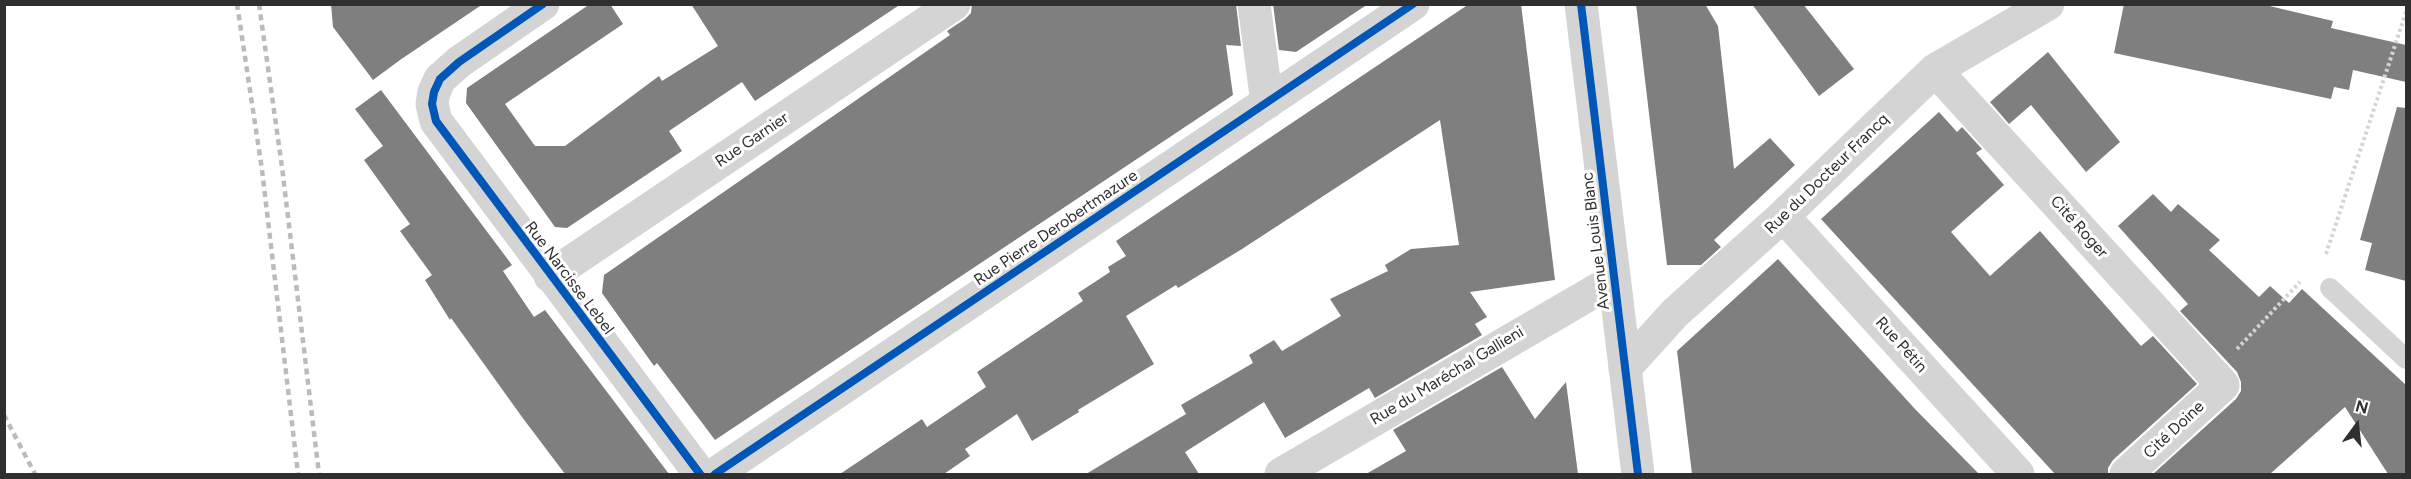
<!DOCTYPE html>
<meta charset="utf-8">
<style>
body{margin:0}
#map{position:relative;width:2411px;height:479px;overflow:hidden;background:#fff;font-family:Figtree,sans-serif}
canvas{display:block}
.frame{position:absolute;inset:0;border:6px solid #2f2f2f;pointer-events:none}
.north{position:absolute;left:2327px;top:395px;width:60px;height:60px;-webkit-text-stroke:4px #fff;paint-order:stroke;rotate:15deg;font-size:16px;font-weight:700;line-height:24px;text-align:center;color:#2f2f2f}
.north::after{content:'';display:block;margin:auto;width:21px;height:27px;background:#2f2f2f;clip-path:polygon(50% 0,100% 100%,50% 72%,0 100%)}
</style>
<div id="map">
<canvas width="2411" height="479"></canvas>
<div class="frame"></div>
<div class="north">N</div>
</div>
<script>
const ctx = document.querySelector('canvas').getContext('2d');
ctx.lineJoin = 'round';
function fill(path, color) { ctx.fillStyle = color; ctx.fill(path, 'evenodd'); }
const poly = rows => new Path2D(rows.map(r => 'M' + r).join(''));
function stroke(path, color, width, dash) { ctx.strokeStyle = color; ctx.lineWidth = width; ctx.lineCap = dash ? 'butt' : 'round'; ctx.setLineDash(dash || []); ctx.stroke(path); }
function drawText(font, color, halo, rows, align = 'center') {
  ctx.font = font + ' Figtree,sans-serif'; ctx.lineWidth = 6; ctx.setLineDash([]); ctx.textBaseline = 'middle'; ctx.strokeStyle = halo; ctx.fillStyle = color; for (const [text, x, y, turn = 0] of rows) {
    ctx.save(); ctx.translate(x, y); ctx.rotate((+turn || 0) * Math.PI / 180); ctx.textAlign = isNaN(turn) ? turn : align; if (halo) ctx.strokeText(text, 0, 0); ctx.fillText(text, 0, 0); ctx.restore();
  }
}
fill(poly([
 [331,4,483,4,400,60,373,80,333,27],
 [590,4,610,4,623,24,505,104,535,146,565,146,659,76,662,81,718,46,691,4,901,4,755,101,742,82,669,131,682,151,567,228,555,227,466,103,467,88],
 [972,4,1236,4,1241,46,1226,45,1233,95,715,440,657,363,654,366,602,293,604,275,950,35,947,31,965,19,971,13],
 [1273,4,1368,4,1296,52,1279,50],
 [1469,4,1521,4,1555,280,1470,292,1487,317,1475,324,1482,335,1375,398,1369,388,1285,438,1264,402,1185,452,1199,474,1086,474,1186,414,1181,405,1253,363,1249,355,1274,340,1282,351,1341,316,1330,299,1388,271,1385,265,1411,249,1459,245,1440,120,1242,249,1178,288,1176,285,1126,316,1154,364,1078,410,1079,412,1032,441,1017,414,965,449,970,456,944,474,840,474,922,419,927,427,986,387,977,372,1083,301,1078,293,1110,272,1108,267,1126,256,1116,241],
 [1636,4,1705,4,1718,26,1734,169,1770,138,1795,165,1714,240,1721,247,1701,265,1667,265],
 [1752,4,1803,4,1854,69,1819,96],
 [2124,4,2261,4,2333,21,2331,28,2406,45,2406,82,2353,70,2349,90,2334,87,2331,99,2114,53],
 [2048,52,2120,142,2086,172,2031,105,2009,124,1990,102],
 [381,90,512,265,503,271,534,317,545,310,669,474,565,474,522,417,451,318,450,320,425,280,432,275,400,231,410,224,364,160,383,146,355,109],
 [2397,107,2406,108,2406,281,2365,270,2372,243,2360,240],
 [1939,112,1957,132,1962,127,1982,149,1976,153,2004,185,1951,232,1990,276,2040,231,2141,346,2153,336,2197,384,2113,460,2108,468,2108,474,2055,474,1821,219],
 [2153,194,2171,212,2178,204,2220,240,2209,250,2259,297,2270,286,2289,303,2302,289,2406,385,2406,474,2388,474,2345,407,2270,474,2153,474,2236,399,2241,391,2241,382,2237,372,2180,311,2188,304,2118,226],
 [1778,259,1915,409,1979,474,1692,474,1677,351],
 [1502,367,1535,419,1566,382,1578,474,1366,474,1406,451,1393,430]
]), '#7f7f7f');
stroke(poly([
 [2326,254,2406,12],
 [2237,349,2300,282]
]), '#d4d4d4', 4, [3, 3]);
stroke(poly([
 [2330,288,2406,359]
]), '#d4d4d4', 20);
stroke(poly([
 [543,4,459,62,440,79,434,92,432,104,436,121,700,474],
 [1254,4,1267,103],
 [1935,70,2223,385,2126,474],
 [1783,216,2018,474],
 [550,276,954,4],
 [1625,368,1675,313,1783,216,1935,70,2048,4],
 [715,474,1413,4],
 [1281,474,1614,280]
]), '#d4d4d4', 33);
stroke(poly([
 [1581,4,1638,474]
]), '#d4d4d4', 33);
stroke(poly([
 [237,4,262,170,298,474],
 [259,4,282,167,319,474],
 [4,415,35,474]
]), '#bbb', 4.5, [6, 4.5]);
stroke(poly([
 [543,4,459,62,440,79,434,92,432,104,436,121,700,474],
 [1581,4,1638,474],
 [715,474,1413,4]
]), '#0057b8', 8);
drawText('16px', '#2f2f2f', '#fff', [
 ["Rue Garnier",752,140,-34],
 ["Rue du Docteur Francq",1827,174,-44],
 ["Cité Roger",2079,227,48],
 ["Rue Pierre Derobertmazure",1056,228,-34],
 ["Avenue Louis Blanc",1596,241,-97],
 ["Rue Narcisse Lebel",569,278,53],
 ["Rue Pétin",1901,345,48],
 ["Rue du Maréchal Gallieni",1447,376,-31],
 ["Cité Doine",2174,430,-43]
]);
</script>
